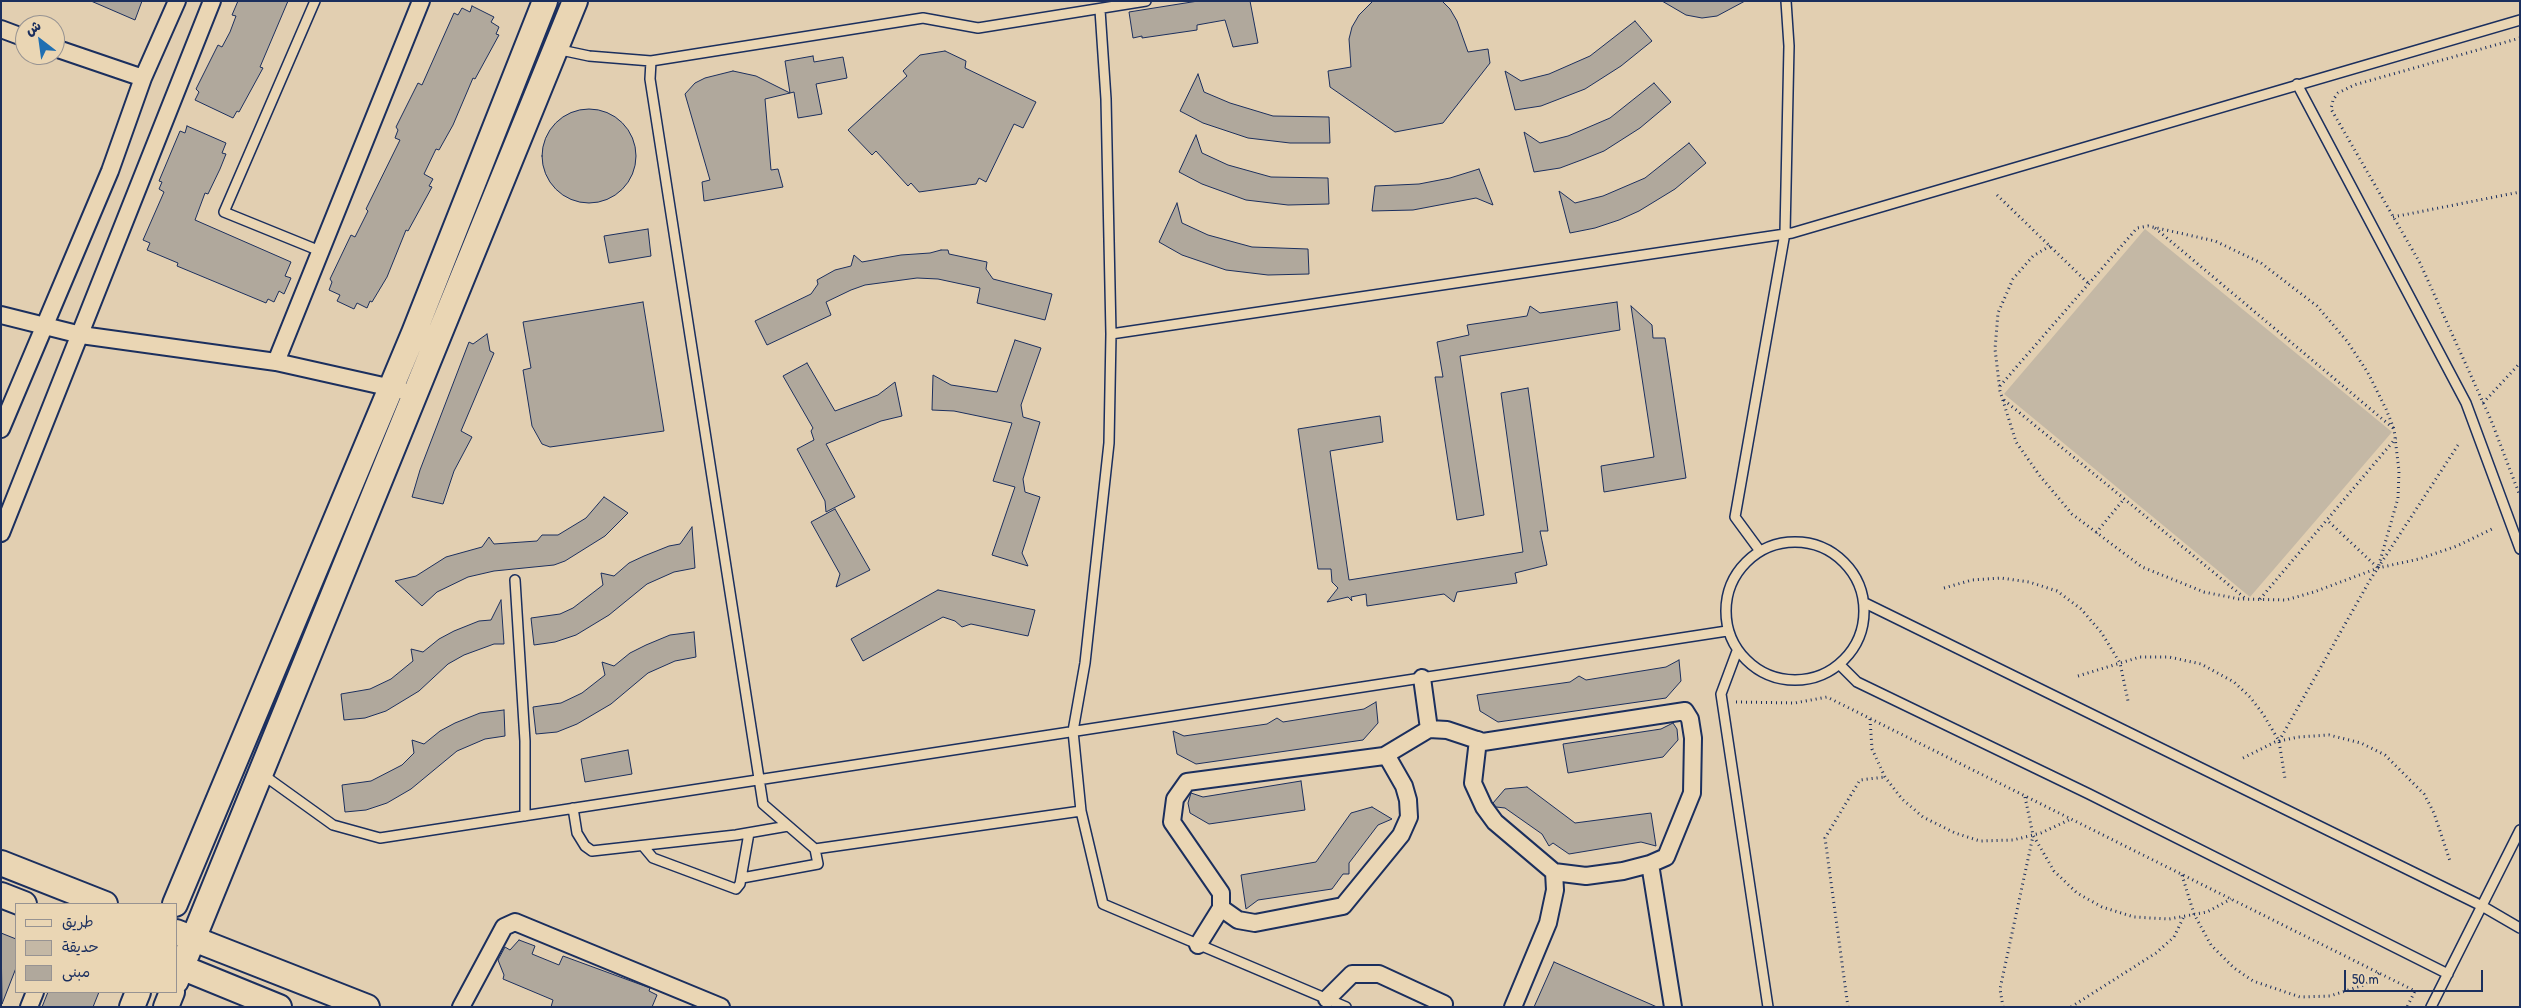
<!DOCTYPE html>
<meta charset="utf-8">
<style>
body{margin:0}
#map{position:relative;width:2521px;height:1008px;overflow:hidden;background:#e2cfb1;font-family:"Patrick Hand","Playpen Sans Arabic",sans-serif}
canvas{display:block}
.frame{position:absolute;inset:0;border:2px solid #1b2f5e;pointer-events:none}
.legend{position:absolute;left:15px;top:903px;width:162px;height:90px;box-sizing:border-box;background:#ead6b4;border:1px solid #979392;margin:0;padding:6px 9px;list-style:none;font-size:15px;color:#1b2f5e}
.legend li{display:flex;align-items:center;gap:10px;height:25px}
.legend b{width:25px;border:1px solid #979392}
.north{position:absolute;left:15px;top:15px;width:50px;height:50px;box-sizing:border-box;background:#ead6b4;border:1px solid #979392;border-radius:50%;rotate:330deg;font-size:14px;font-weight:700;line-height:20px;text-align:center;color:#1b2f5e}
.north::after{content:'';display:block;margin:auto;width:18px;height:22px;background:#1f6fb2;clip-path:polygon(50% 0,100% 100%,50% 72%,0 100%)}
.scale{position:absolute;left:2344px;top:970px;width:139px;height:22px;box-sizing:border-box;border:2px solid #1b2f5e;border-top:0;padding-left:6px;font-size:15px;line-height:18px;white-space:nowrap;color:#1b2f5e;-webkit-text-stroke:4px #ead6b4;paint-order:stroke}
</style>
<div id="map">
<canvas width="2521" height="1008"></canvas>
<div class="frame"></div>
<ul class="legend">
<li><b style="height:6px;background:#ead6b4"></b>طريق</li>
<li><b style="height:14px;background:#c4b8a5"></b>حديقة</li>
<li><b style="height:14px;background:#b0a89c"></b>مبنى</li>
</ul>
<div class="north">ش</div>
<div class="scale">50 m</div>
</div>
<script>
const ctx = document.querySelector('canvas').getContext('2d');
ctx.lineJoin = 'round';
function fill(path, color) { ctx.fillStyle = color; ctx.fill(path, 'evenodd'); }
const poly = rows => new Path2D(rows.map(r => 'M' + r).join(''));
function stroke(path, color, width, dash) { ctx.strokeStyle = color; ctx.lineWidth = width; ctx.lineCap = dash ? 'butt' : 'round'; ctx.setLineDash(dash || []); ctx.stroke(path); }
fill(poly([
 [2145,229,2392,432,2250,597,2004,394]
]), '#c4b8a5');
const building = poly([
 [91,1,142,1,135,20,91,1],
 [238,1,288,1,260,67,263,68,239,112,237,111,233,118,195,100,199,92,196,89,218,45,222,47,230,32,236,16,232,15,238,1],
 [1198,1,1250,1,1258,43,1233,47,1225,20,1197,25,1197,30,1142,38,1142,36,1133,38,1129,12,1198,1],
 [1373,1,1442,1,1450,9,1457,21,1468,52,1488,49,1490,63,1443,123,1395,132,1330,87,1328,71,1351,67,1349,39,1352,27,1359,15,1373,1],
 [1662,1,1745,1,1717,16,1702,18,1686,15,1662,1],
 [472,6,494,17,491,22,499,27,496,34,499,35,475,79,473,78,453,125,439,150,436,149,424,174,433,179,429,186,432,187,408,231,406,230,387,277,372,302,370,301,367,308,357,303,354,309,337,301,340,295,329,290,332,282,330,279,351,235,355,237,368,211,366,209,400,140,395,138,398,130,396,127,418,83,422,85,454,13,458,15,462,8,470,12,472,6],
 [1635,21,1652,41,1621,66,1585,89,1541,106,1515,110,1505,71,1521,81,1549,74,1590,56,1635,21],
 [945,51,966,61,965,68,1036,102,1023,128,1014,124,986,182,979,178,976,184,919,192,911,183,908,186,876,151,872,155,848,130,907,76,903,71,920,55,945,51],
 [813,56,814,62,843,57,847,78,816,84,822,114,798,118,794,92,790,93,785,61,813,56],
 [733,71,756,76,790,93,765,99,771,170,778,169,783,187,704,201,702,182,710,180,685,94,695,83,705,78,733,71],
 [1198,74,1204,92,1230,103,1273,116,1329,117,1330,143,1290,143,1248,138,1203,123,1180,111,1198,74],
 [1654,83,1671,102,1640,128,1604,151,1584,159,1560,168,1534,172,1524,132,1540,143,1568,136,1610,118,1654,83],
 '542 156a47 47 0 1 1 94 0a47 47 0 1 1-94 0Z',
 [187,126,226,143,222,153,226,154,220,169,208,194,205,193,195,220,291,262,285,276,291,278,284,294,279,291,274,302,268,299,266,303,177,266,178,263,147,250,150,243,143,240,164,192,159,189,162,182,159,181,180,131,185,133,187,126],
 [1196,135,1202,153,1228,165,1271,177,1328,178,1329,204,1288,205,1246,200,1202,184,1179,172,1196,135],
 [1689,143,1706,163,1675,189,1639,211,1619,220,1595,228,1570,233,1559,191,1575,203,1603,196,1645,178,1689,143],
 [1479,169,1493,205,1476,198,1413,210,1372,211,1375,186,1419,184,1450,178,1479,169],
 [1177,203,1182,223,1208,235,1252,247,1308,249,1309,274,1268,275,1226,270,1182,255,1159,242,1177,203],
 [648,229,651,256,609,263,604,236,648,229],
 [941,250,948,250,949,254,987,262,986,269,993,279,1052,294,1045,320,977,303,980,288,938,279,917,278,865,285,851,290,826,302,831,315,767,345,755,321,811,294,818,284,817,280,835,270,851,266,854,255,862,262,901,255,930,253,941,250],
 [643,302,664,431,550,447,542,444,532,426,523,370,531,368,523,322,643,302],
 [1617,302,1620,330,1460,356,1484,515,1457,520,1435,377,1443,377,1437,342,1469,335,1467,325,1527,316,1530,306,1540,313,1617,302],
 [1631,306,1652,325,1653,338,1665,338,1686,478,1604,492,1601,466,1654,457,1631,306],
 [487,334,490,351,494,353,461,431,472,437,454,471,443,504,412,497,420,470,469,342,473,344,487,334],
 [1015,340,1041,348,1021,405,1023,417,1040,422,1023,479,1025,492,1040,497,1022,553,1028,566,992,555,1015,487,993,481,1012,423,954,411,932,410,933,375,951,385,997,392,1015,340],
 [807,363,835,411,878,395,895,382,902,416,881,421,826,444,855,497,826,512,825,501,797,449,814,440,811,431,813,428,783,376,807,363],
 [1528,388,1548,531,1540,531,1547,565,1515,573,1517,583,1457,592,1454,602,1444,594,1367,606,1366,594,1351,597,1352,601,1348,597,1327,602,1338,588,1332,582,1331,569,1318,569,1298,429,1380,416,1383,442,1330,451,1349,580,1523,552,1501,393,1528,388],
 [604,497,628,513,605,536,565,561,554,565,494,571,468,577,437,592,422,606,395,581,416,576,446,557,482,547,489,537,494,544,537,541,542,535,558,535,586,518,604,497],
 [835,509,870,570,836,587,840,574,811,522,835,509],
 [692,527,695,568,674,572,647,584,609,615,576,635,555,642,534,645,531,618,560,614,573,608,603,585,601,573,614,576,629,563,644,556,669,546,680,544,692,527],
 [938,590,1035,610,1028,636,971,624,962,627,955,621,943,617,863,661,851,639,938,590],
 [501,600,504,644,494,644,464,655,448,664,419,691,386,711,365,718,344,720,341,694,370,689,391,679,413,661,411,649,423,652,439,639,454,631,479,621,491,620,501,600],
 [694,632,696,657,675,661,648,673,611,704,577,724,557,732,536,734,533,707,561,703,582,693,605,675,602,662,614,666,630,653,646,645,670,635,694,632],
 [1679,660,1681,681,1666,698,1498,722,1480,711,1477,695,1570,682,1579,676,1586,680,1666,667,1679,660],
 [1376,702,1378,723,1363,740,1196,764,1177,754,1173,731,1184,736,1267,724,1277,718,1283,722,1364,709,1376,702],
 [504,710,505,736,485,739,457,751,411,789,387,803,366,810,345,812,342,785,371,781,402,765,414,753,412,740,424,744,440,731,455,723,480,713,504,710],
 [1673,723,1677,729,1678,740,1663,757,1568,773,1563,744,1661,729,1673,723],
 [628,750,632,774,585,782,581,759,628,750],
 [1301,781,1305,810,1209,824,1190,813,1188,803,1191,793,1203,797,1301,781],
 [1527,787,1575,823,1651,813,1656,846,1641,842,1569,854,1553,843,1549,846,1542,834,1505,808,1496,807,1493,803,1505,789,1527,787],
 [1372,807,1392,819,1378,825,1349,863,1349,874,1343,874,1332,889,1258,900,1246,909,1241,875,1316,862,1351,813,1372,807],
 [1,933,16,939,16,968,2,1004,1,933],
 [519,940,535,946,532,954,559,965,563,956,650,988,649,991,657,995,652,1007,551,1007,553,1000,503,979,504,975,498,960,505,947,510,950,519,940],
 [1554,962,1657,1007,1534,1007,1554,962],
 [48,992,99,992,93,1007,42,1007,48,992]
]);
fill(building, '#b0a89c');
stroke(building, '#1b2f5e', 1);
const service = poly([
 [315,1,224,212,320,251],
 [1100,10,1106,99,1111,334,1109,443,1085,663,1073,731,1081,811,1103,904,1346,1007],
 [556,49,589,56,651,61,923,18,978,28,1146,1],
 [651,61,650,79,763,804,815,849,1081,811],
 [2297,84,2466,403,2520,549],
 [1111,334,1792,233,2520,20],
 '1726 611a69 69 0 1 1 138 0a69 69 0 1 1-138 0Z',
 [1760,551,1735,517,1785,233,1789,46,1786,1],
 [515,580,525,741,525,816],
 [1865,603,2482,906,2520,928],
 [1737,651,1721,694,1768,1007],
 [1840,665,1857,682,2089,794,2448,974],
 [262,774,333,825,380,838,1727,631],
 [573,808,577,833,585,846,592,851,736,835,788,826],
 [643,846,653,858,736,889,740,884,749,833],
 [742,878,818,864,815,849],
 [2431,1007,2520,830]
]);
const minor = poly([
 [1,29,25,38],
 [55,48,143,78],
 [1,315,81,335,276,362,401,390],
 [276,362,421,1],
 [1,429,110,171,143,78,177,1],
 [1,533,212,1],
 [1422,678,1429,729],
 [1650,864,1673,1007],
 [1221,908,1238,920,1255,923,1343,906,1401,835,1409,817,1408,800,1404,786,1388,758,1384,756],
 [1198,945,1221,908,1221,893,1172,822,1175,799,1187,782,1384,756,1429,729,1447,730,1483,742,1685,711,1690,719,1693,738,1692,793,1666,857,1650,864,1623,871,1586,876,1554,872,1495,822,1484,807,1473,783,1478,740],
 [1327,999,1352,974,1379,974,1444,1004],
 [29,1007,35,992],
 [461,1007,504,927,515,922,721,1007],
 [1513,1007,1548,923,1555,890,1554,872]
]);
const secondary = poly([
 [1,863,105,904],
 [1,895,24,904],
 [175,904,414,333,545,1],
 [176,932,367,1007],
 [176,965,279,1007],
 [176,981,575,1],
 [132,1007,138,992],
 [166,1007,172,992]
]);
stroke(service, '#1b2f5e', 12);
stroke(minor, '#1b2f5e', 20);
stroke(secondary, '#1b2f5e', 28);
stroke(poly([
 [2520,38,2354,85,2338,93,2333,100,2331,109,2420,263,2491,420,2520,496],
 [1997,195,2089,284],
 [2393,217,2520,192],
 [2155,228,2393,428],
 [2050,246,2033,256,2013,279,1998,313,1995,349,2000,391,2016,442,2040,476,2072,514,2142,567,2204,592,2239,599,2286,600,2314,592,2378,568,2419,559,2457,546,2492,529],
 [2000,386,2137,228,2148,226,2215,241,2261,263,2317,306,2347,341,2368,373,2386,409,2394,429,2399,471,2398,498,2378,568,2327,520],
 [2004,400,2246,599],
 [2483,403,2520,363],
 [2096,533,2124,499],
 [1944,588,1972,580,2001,578,2029,582,2057,591,2081,609,2101,632,2120,663,2128,701],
 [2260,599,2396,438],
 [2078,676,2140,657,2169,657,2201,664,2234,682,2250,697,2263,714,2279,741,2285,779],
 [1736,702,1795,703,1827,697,2415,991,2407,1007],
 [1870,719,1872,749,1885,777,1902,799,1923,817,1955,833,1980,841,2013,840,2041,833,2071,819],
 [2279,741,2370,580,2460,442],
 [2243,758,2275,742,2298,737,2329,735,2361,743,2385,755,2424,794,2434,813,2450,861],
 [2025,797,2033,835,2054,871,2077,893,2102,907,2134,917,2169,919,2207,912,2231,899],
 [2182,875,2194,914,2211,945,2234,968,2253,981,2300,997,2330,996,2364,985,2379,973],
 [1848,1007,1825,838,1860,780,1885,777],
 [2003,1007,2000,989,2033,836],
 [2071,1007,2156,953,2174,937,2184,916]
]), '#1b2f5e', 3, [1, 4]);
stroke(service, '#ead6b4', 9);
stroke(minor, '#ead6b4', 16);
stroke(secondary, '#ead6b4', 24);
</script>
